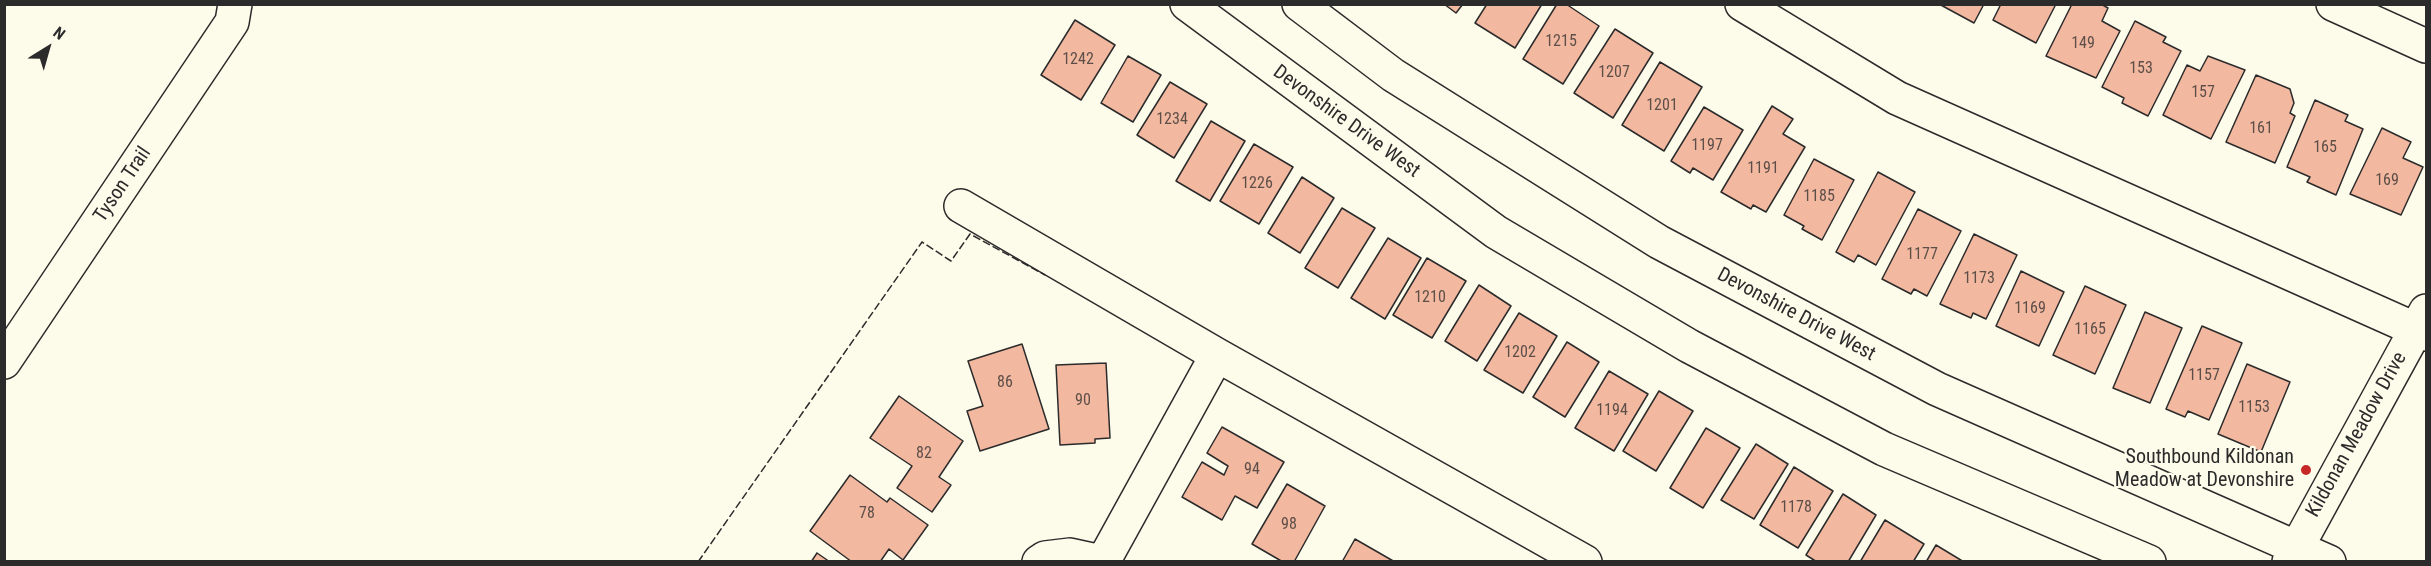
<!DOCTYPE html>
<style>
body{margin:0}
#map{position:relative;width:2431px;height:566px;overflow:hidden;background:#fdfbea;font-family:"Roboto Condensed",sans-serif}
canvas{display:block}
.frame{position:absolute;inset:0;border:6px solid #2b2b2b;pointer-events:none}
.north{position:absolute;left:18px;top:18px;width:60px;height:60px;-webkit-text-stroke:4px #fdfbea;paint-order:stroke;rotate:37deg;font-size:16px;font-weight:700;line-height:24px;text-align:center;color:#2b2b2b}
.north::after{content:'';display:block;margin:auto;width:21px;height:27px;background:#2b2b2b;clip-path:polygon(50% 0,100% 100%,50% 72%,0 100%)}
</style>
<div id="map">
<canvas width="2431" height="566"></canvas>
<div class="frame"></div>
<div class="north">N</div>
</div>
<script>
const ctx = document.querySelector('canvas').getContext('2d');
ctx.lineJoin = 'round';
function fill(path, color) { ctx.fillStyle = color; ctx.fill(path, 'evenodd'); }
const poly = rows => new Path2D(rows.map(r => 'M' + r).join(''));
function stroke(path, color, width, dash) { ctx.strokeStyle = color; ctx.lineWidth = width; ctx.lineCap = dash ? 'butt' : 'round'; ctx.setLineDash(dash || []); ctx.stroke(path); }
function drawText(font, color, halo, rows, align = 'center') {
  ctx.font = font + ' "Roboto Condensed",sans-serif'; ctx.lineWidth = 4.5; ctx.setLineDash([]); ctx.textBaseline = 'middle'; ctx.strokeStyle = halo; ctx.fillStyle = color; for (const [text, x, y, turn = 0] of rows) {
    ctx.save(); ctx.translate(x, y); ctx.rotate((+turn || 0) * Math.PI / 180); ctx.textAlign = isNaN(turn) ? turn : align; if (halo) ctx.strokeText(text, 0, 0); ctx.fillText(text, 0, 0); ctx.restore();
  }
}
const building = poly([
 [1444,4,1463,4,1456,13,1444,4],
 [1487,4,1542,4,1515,48,1475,23,1487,4],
 [1557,4,1566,4,1599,26,1563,84,1523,59,1557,4],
 [1939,4,1984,4,1974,23,1939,4],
 [2001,4,2056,4,2036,43,1993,20,2001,4],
 [2072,4,2101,4,2108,8,2102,21,2120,31,2096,78,2046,56,2072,4],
 [1075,20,1115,45,1081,100,1041,75,1075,20],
 [2135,21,2166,37,2163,42,2181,51,2148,116,2122,103,2124,98,2102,87,2135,21],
 [1615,29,1653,53,1613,118,1574,93,1615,29],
 [1128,56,1161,75,1133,122,1101,103,1128,56],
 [2208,56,2245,70,2211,139,2163,115,2187,65,2200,71,2208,56],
 [1660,62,1702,87,1664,151,1622,125,1660,62],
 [2256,75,2290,89,2294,103,2290,113,2295,116,2275,163,2226,142,2256,75],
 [1170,82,1207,104,1174,158,1137,135,1170,82],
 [2315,100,2348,115,2345,121,2363,129,2336,195,2307,182,2310,177,2287,167,2315,100],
 [1772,106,1793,119,1783,134,1805,147,1766,212,1753,205,1751,209,1721,192,1772,106],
 [1704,107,1743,130,1713,180,1693,168,1690,173,1671,161,1704,107],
 [1211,121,1245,141,1210,201,1176,181,1211,121],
 [2382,128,2411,142,2403,158,2423,167,2401,215,2350,194,2382,128],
 [1254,144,1293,167,1259,224,1220,201,1254,144],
 [1814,159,1854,180,1822,240,1802,229,1804,226,1784,215,1814,159],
 [1878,172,1915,192,1876,265,1858,255,1854,262,1836,252,1878,172],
 [1302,177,1334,198,1300,253,1268,233,1302,177],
 [1342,208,1375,228,1338,288,1305,268,1342,208],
 [1918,209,1961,231,1927,296,1914,289,1911,294,1882,279,1918,209],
 [1974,234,2017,255,1986,319,1973,313,1971,318,1940,304,1974,234],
 [1388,238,1421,258,1385,319,1351,298,1388,238],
 [1427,258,1466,281,1432,338,1393,315,1427,258],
 [2021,271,2064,292,2039,346,1996,326,2021,271],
 [1479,285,1511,306,1477,361,1445,341,1479,285],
 [2085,286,2126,305,2095,374,2053,355,2085,286],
 [2145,312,2182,328,2150,403,2113,388,2145,312],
 [1519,313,1557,336,1523,393,1484,370,1519,313],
 [2202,326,2242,343,2209,420,2188,411,2185,417,2166,409,2202,326],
 [1567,342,1599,362,1565,417,1533,397,1567,342],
 [1022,344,1049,429,980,451,967,411,983,406,968,361,1022,344],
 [1106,363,1110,438,1095,439,1095,443,1060,445,1056,365,1106,363],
 [2247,364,2290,382,2261,452,2218,434,2247,364],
 [1609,371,1648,394,1614,451,1575,428,1609,371],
 [1659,391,1693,411,1656,471,1623,451,1659,391],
 [899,396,963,441,939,477,951,485,932,512,897,488,912,466,870,438,899,396],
 [1222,427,1284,462,1257,508,1235,496,1222,520,1182,497,1202,462,1224,475,1228,466,1207,453,1222,427],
 [1706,428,1740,448,1703,508,1670,488,1706,428],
 [1756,444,1788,464,1754,519,1721,500,1756,444],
 [1794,467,1833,491,1798,548,1760,525,1794,467],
 [850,475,887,502,890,498,928,525,903,560,889,549,880,562,852,562,810,531,850,475],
 [1287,484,1325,506,1294,562,1283,562,1252,544,1287,484],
 [1843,494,1876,515,1848,562,1817,562,1806,555,1843,494],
 [1885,520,1924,544,1913,562,1860,562,1885,520],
 [1355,539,1395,562,1342,562,1355,539],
 [1936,545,1964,562,1926,562,1936,545],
 [817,553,830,562,811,562,817,553]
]);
fill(building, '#f2b8a0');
stroke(building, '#2b2b2b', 1.5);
const minor = poly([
 [1187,4,1496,232,1689,346,1884,449,2149,562],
 [1299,4,1393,75,1659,242,1937,389,2329,562],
 [1742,4,1897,98,2426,334],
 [2333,4,2426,46],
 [961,206,1217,355,1585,562],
 [4,362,232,22,235,4],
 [1039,562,1045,558,1070,555,1102,562],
 [1103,562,1217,355],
 [2289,562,2426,311]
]);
stroke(minor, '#2b2b2b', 36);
stroke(minor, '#fdfbea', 33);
stroke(poly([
 [698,562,922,242,951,261,970,234,1045,275]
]), '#2b2b2b', 1.5, [8, 3]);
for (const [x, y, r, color] of [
 [2306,470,6,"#c62828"]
]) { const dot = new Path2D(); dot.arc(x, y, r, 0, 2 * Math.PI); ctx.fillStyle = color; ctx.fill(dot); stroke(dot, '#fdfbea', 2); }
drawText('16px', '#5d4e48', null, [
 ["1215",1561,42],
 ["149",2083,44],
 ["1242",1078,60],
 ["153",2141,69],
 ["1207",1614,73],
 ["157",2203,93],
 ["1201",1662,106],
 ["1234",1172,120],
 ["161",2261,129],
 ["1197",1707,146],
 ["165",2325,148],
 ["1191",1763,169],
 ["169",2387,181],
 ["1226",1257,184],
 ["1185",1819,197],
 ["1177",1922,255],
 ["1173",1979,279],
 ["1210",1430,298],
 ["1169",2030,309],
 ["1165",2090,330],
 ["1202",1520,353],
 ["1157",2204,376],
 ["86",1005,383],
 ["90",1083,401],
 ["1153",2254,408],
 ["1194",1612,411],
 ["82",924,454],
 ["94",1252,470],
 ["1178",1796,508],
 ["78",867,514],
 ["98",1289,525]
]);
drawText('20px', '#2b2b2b', '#fdfbea', [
 ["Devonshire Drive West",1346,122,36],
 ["Tyson Trail",123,185,-56],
 ["Devonshire Drive West",1796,315,28],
 ["Kildonan Meadow Drive",2357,435,-61]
]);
drawText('20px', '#2b2b2b', '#fdfbea', [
 ["Southbound Kildonan",2294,458],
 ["Meadow at Devonshire",2294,481]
], 'right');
</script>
